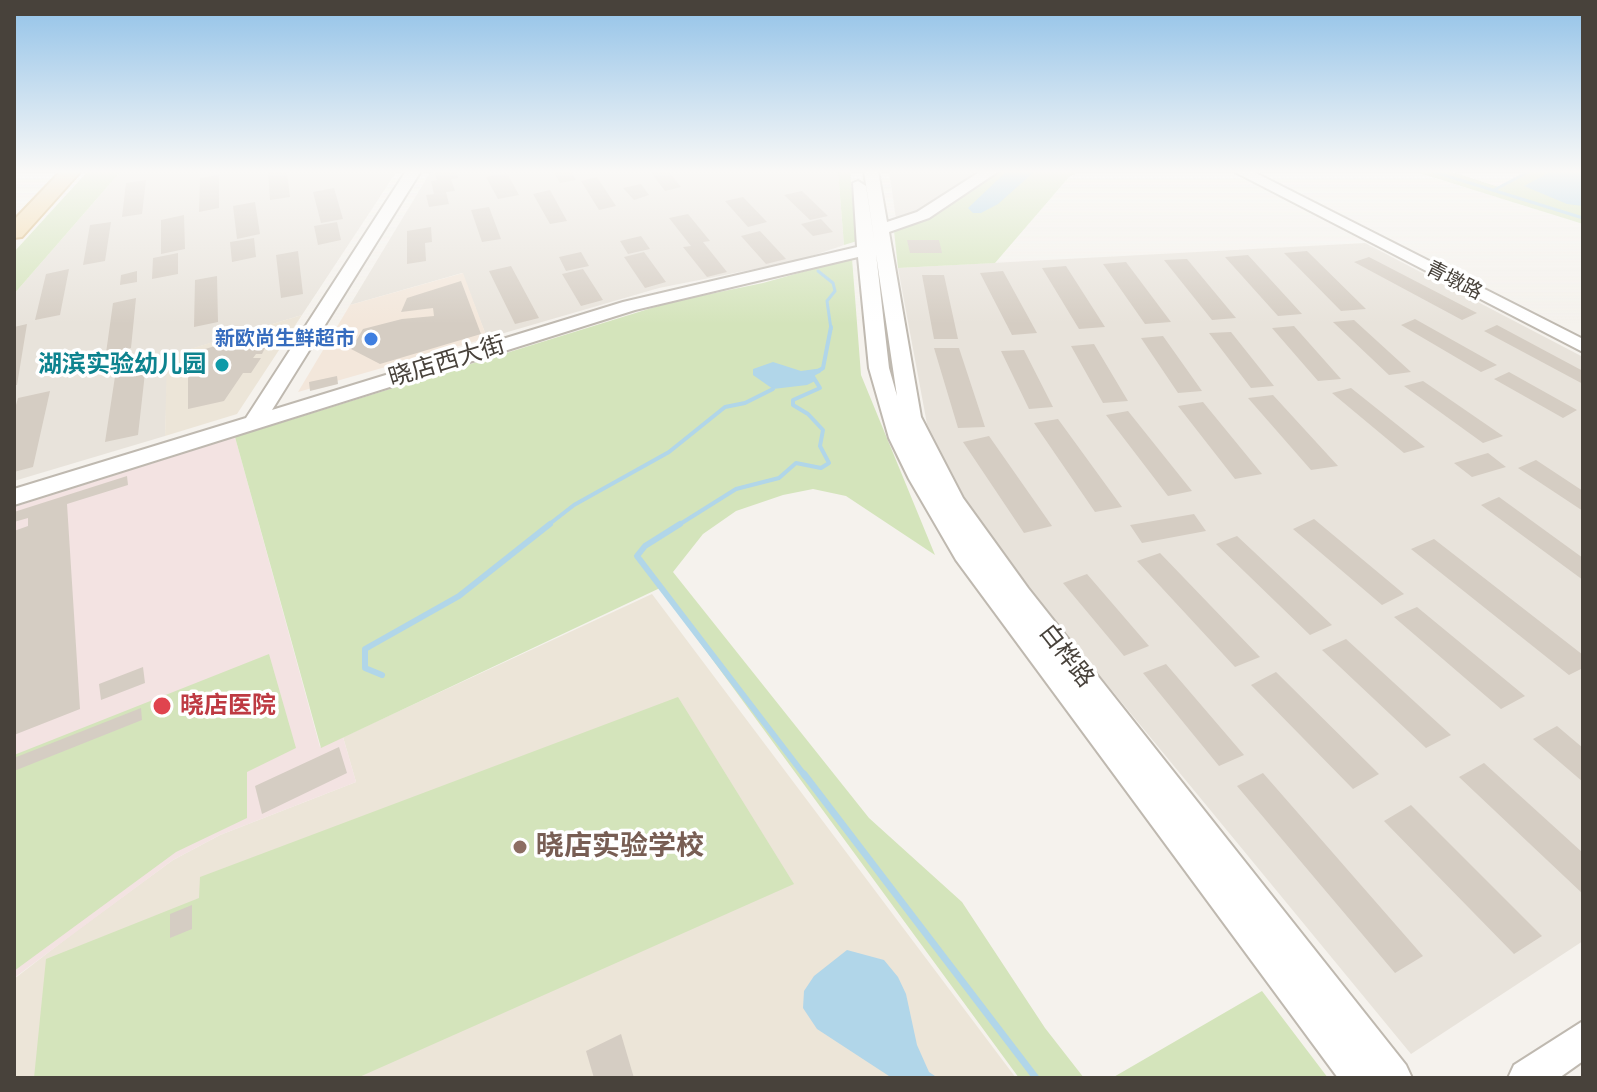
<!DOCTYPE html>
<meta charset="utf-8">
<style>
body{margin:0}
#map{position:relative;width:1597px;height:1092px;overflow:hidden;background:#f5f2ed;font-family:"Open Sans",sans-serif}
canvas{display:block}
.frame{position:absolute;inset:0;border:16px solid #48423b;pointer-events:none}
</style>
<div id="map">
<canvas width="1597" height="1092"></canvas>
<div class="frame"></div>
</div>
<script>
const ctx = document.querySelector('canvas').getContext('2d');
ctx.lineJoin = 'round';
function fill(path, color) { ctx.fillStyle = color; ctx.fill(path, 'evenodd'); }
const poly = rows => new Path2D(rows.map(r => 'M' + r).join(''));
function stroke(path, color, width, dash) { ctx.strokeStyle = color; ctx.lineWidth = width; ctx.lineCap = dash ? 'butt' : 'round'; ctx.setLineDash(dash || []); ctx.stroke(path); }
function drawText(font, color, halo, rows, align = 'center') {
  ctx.font = font + ' "Open Sans","Noto Sans SC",sans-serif'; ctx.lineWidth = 7; ctx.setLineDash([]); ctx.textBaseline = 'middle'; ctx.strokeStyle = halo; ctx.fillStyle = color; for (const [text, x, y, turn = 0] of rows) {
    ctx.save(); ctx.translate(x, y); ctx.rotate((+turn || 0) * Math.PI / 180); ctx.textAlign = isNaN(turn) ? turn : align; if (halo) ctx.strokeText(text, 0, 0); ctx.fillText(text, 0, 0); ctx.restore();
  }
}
fill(poly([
 [121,171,397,171,302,315,168,356,165,436,14,481,14,294],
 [431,171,838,171,844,245,800,260,659,288,487,338,462,273,350,305],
 [889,171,984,171,915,213,896,219],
 [1365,243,1583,357,1583,941,1411,1054,1053,619,994,541,965,498,927,424,898,268]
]), '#e8e3db');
fill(poly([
 [463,273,487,338,298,392,350,305]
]), '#f3e7db');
fill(poly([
 [302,315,237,414,165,436,167,356],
 [652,594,1016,1078,14,1078,14,979,76,931,173,860,220,835,356,782,343,737]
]), '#ece5d8');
fill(poly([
 [235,437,320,747,343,737,356,782,220,835,173,860,14,978,14,507]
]), '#f3e3e2');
fill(poly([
 [88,171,121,171,14,294,14,252],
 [838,171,850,171,857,241,844,245],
 [1000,171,1080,171,1069,177,995,263,898,268,894,231,928,220],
 [1413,171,1449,171,1499,187,1529,171,1583,171,1583,224],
 [852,258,861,375,935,555,846,496,813,489,783,495,736,511,703,534,673,572,869,818,962,902,1045,1028,1084,1078,1019,1078,660,588,321,748,235,437,671,302,763,283],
 [269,654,296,748,247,772,247,818,176,852,14,971,14,755],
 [678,697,794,884,357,1078,34,1078,46,959,199,898,200,877],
 [1262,991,1328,1078,1112,1078]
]), '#d4e4bb');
fill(poly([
 [1007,171,1035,171,998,204,981,213,973,213,968,208],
 [1552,171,1583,171,1583,206,1567,204,1524,186],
 [773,362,801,371,823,368,820,373,812,375,815,381,807,385,773,389,753,375,753,369],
 [847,950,884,960,898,977,906,994,917,1045,929,1072,938,1078,892,1078,817,1029,803,1008,804,991,814,976]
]), '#b1d6e9');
stroke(poly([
 [1431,171,1583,218],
 [1494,190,1530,171],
 [818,271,833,283,835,291,827,301,831,329]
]), '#b1d6e9', 3);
stroke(poly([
 [547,526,574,505,669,452,725,407,745,403,773,389],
 [677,526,736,489,779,478,796,463,821,468,829,463,820,446,823,430,808,414,793,405,793,400,820,388,812,375,823,368,831,327]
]), '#b1d6e9', 4);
stroke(poly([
 [680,524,645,546,637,556,805,776],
 [382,675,365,668,365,649,459,596,550,524]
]), '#b1d6e9', 6);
stroke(poly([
 [804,774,1036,1078]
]), '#b1d6e9', 7);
fill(poly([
 [268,171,287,171,290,197,270,200],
 [434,171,456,171,458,178,451,179,455,191,446,192,449,204,429,207,426,195,434,194,431,181,437,180],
 [553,171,571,171,576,180,560,183],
 [650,171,668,171,681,187,665,191],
 [507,173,519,195,498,199,486,177],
 [219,175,219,208,199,212,200,178],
 [597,177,616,206,599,210,581,181],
 [146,180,142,214,122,217,126,183],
 [641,184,649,195,634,200,623,188],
 [334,188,343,219,321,223,313,192],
 [550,190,567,221,550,224,533,194],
 [802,191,828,216,810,220,784,195],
 [743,197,767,222,748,227,725,201],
 [255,202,260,234,237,239,233,206],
 [489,207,501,239,482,242,471,210],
 [688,214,710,241,703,242,727,272,707,277,683,247,691,246,669,218],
 [184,215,185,249,161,254,161,220],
 [821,219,833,232,813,236,801,224],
 [111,222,105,261,83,265,90,225],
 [337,222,341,240,318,245,314,226],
 [431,227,432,242,425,243,426,261,407,264,407,231],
 [760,231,786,259,766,264,741,236],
 [641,236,650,249,628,254,620,241],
 [254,238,256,257,232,262,230,242],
 [907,240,939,240,942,253,910,253],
 [298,251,303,294,281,298,276,255],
 [1307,251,1366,309,1341,311,1284,253],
 [581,252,589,266,566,271,559,257],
 [644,252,666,282,645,288,624,257],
 [178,253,178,274,152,279,153,258],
 [1248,255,1302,314,1278,316,1225,257],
 [1369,257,1477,313,1462,320,1354,262],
 [1187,259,1236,318,1212,320,1164,260],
 [1126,262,1171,322,1145,324,1103,264],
 [511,266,539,318,515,324,489,271],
 [1066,266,1105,327,1079,329,1042,268],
 [69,269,60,315,35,320,46,274],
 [583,269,603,300,581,306,562,274],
 [137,271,137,282,120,285,121,275],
 [1003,271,1037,333,1012,335,980,273],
 [922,275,944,275,958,339,934,339],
 [217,276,218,322,194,327,195,280],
 [461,281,481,334,380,364,351,349,363,329,402,319,434,316,433,308,401,312,407,298],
 [136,298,131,348,106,353,113,303],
 [1415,319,1497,365,1481,372,1401,325],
 [1354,320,1411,372,1389,375,1333,322],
 [27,324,17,385,14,385,14,327],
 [1497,325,1583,371,1583,384,1484,331],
 [1294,326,1341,379,1318,381,1272,328],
 [1231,332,1274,386,1251,388,1209,333],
 [253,335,266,346,262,354,256,354,253,358,261,358,251,373,243,373,224,401,188,409,188,354],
 [1163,336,1202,391,1178,393,1141,338],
 [1094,344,1128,401,1103,403,1071,346],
 [934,348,959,348,985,427,958,428],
 [1024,350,1053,407,1029,409,1001,351],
 [146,364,138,435,105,442,116,370],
 [1509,372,1577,410,1563,418,1494,379],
 [337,376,338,384,310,391,309,382],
 [1423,381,1503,436,1483,443,1404,386],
 [1351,388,1425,447,1404,453,1332,393],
 [50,391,33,467,14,472,14,412,18,398],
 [1273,395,1338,466,1311,470,1248,398],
 [1203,402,1262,474,1235,479,1178,406],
 [1128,411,1192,491,1168,496,1106,415],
 [1058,419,1122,507,1095,512,1034,423],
 [989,436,1052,526,1024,533,963,442],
 [1488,453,1506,467,1472,477,1454,463],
 [1536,460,1583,491,1583,511,1518,468],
 [127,476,128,485,67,504,80,709,14,735,14,531,28,526,28,518,14,522,14,512],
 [1499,497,1583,558,1583,580,1481,505],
 [1194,514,1206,531,1142,543,1130,525],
 [1314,519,1404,594,1382,605,1293,529],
 [1237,536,1332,625,1310,635,1216,544],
 [1434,539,1583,655,1583,668,1569,675,1411,549],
 [1160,553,1260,657,1235,667,1137,561],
 [1087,574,1149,646,1124,656,1063,583],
 [1417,607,1525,696,1501,709,1394,617],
 [1346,639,1451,735,1426,748,1322,650],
 [1166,664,1244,755,1219,766,1143,673],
 [143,667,145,683,101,700,99,684],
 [1276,672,1379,774,1353,789,1251,685],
 [141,708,142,720,14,771,14,758],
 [1557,726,1583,748,1583,782,1533,739],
 [339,747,347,773,262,814,255,786],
 [1484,763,1583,853,1583,894,1459,777],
 [1263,773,1423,956,1395,973,1237,786],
 [1411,805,1542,936,1514,954,1384,821],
 [192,905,192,929,170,938,170,914],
 [621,1034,634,1078,594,1078,586,1051]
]), '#d5cdc3');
const minor = poly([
 [406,171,421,171,272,410,623,302,857,247,853,183,858,181,866,186,875,245,864,171,878,171,887,222,917,212,981,171,999,171,929,218,889,232,921,417,963,498,1028,588,1406,1065,1412,1078,1338,1078,956,560,909,479,889,438,869,368,858,257,635,310,14,505,14,489,246,418,406,171],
 [876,254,897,396,889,368,876,254],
 [1233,171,1252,171,1583,339,1583,352,1233,171],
 [1583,1021,1583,1061,1559,1078,1508,1078,1514,1065,1583,1021]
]);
const major = poly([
 [61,171,81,171,22,237,14,238,14,220,61,171]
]);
stroke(minor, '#bfb9b0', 4);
stroke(major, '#d7b478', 4);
fill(minor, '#fff');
fill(major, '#f3d8a7');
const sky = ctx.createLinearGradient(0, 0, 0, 324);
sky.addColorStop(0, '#92c2e8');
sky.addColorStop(0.53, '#faf9f7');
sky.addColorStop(1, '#faf9f700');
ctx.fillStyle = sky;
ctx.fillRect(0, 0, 1597, 324);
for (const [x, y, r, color] of [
 [371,339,8,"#3f7fe0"],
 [222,365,8,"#0f9aa8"],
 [162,706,10,"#e0444e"],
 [520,847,8,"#8d6e63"]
]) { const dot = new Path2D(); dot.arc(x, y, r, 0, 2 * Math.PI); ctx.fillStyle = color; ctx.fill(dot); stroke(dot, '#fff', 3); }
drawText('20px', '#48423b', '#fff', [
 ["青墩路",1454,281,27]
]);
drawText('bold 20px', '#366cbe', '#fff', [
 ["新欧尚生鲜超市",355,339]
], 'right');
drawText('24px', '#48423b', '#fff', [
 ["晓店西大街",447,362,-17],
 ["白桦路",1066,656,52]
]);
drawText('bold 24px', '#0d838f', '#fff', [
 ["湖滨实验幼儿园",206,365]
], 'right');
drawText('bold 24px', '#be3a42', '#fff', [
 ["晓店医院",180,706]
], 'left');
drawText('bold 28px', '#785e54', '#fff', [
 ["晓店实验学校",536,847]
], 'left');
</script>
